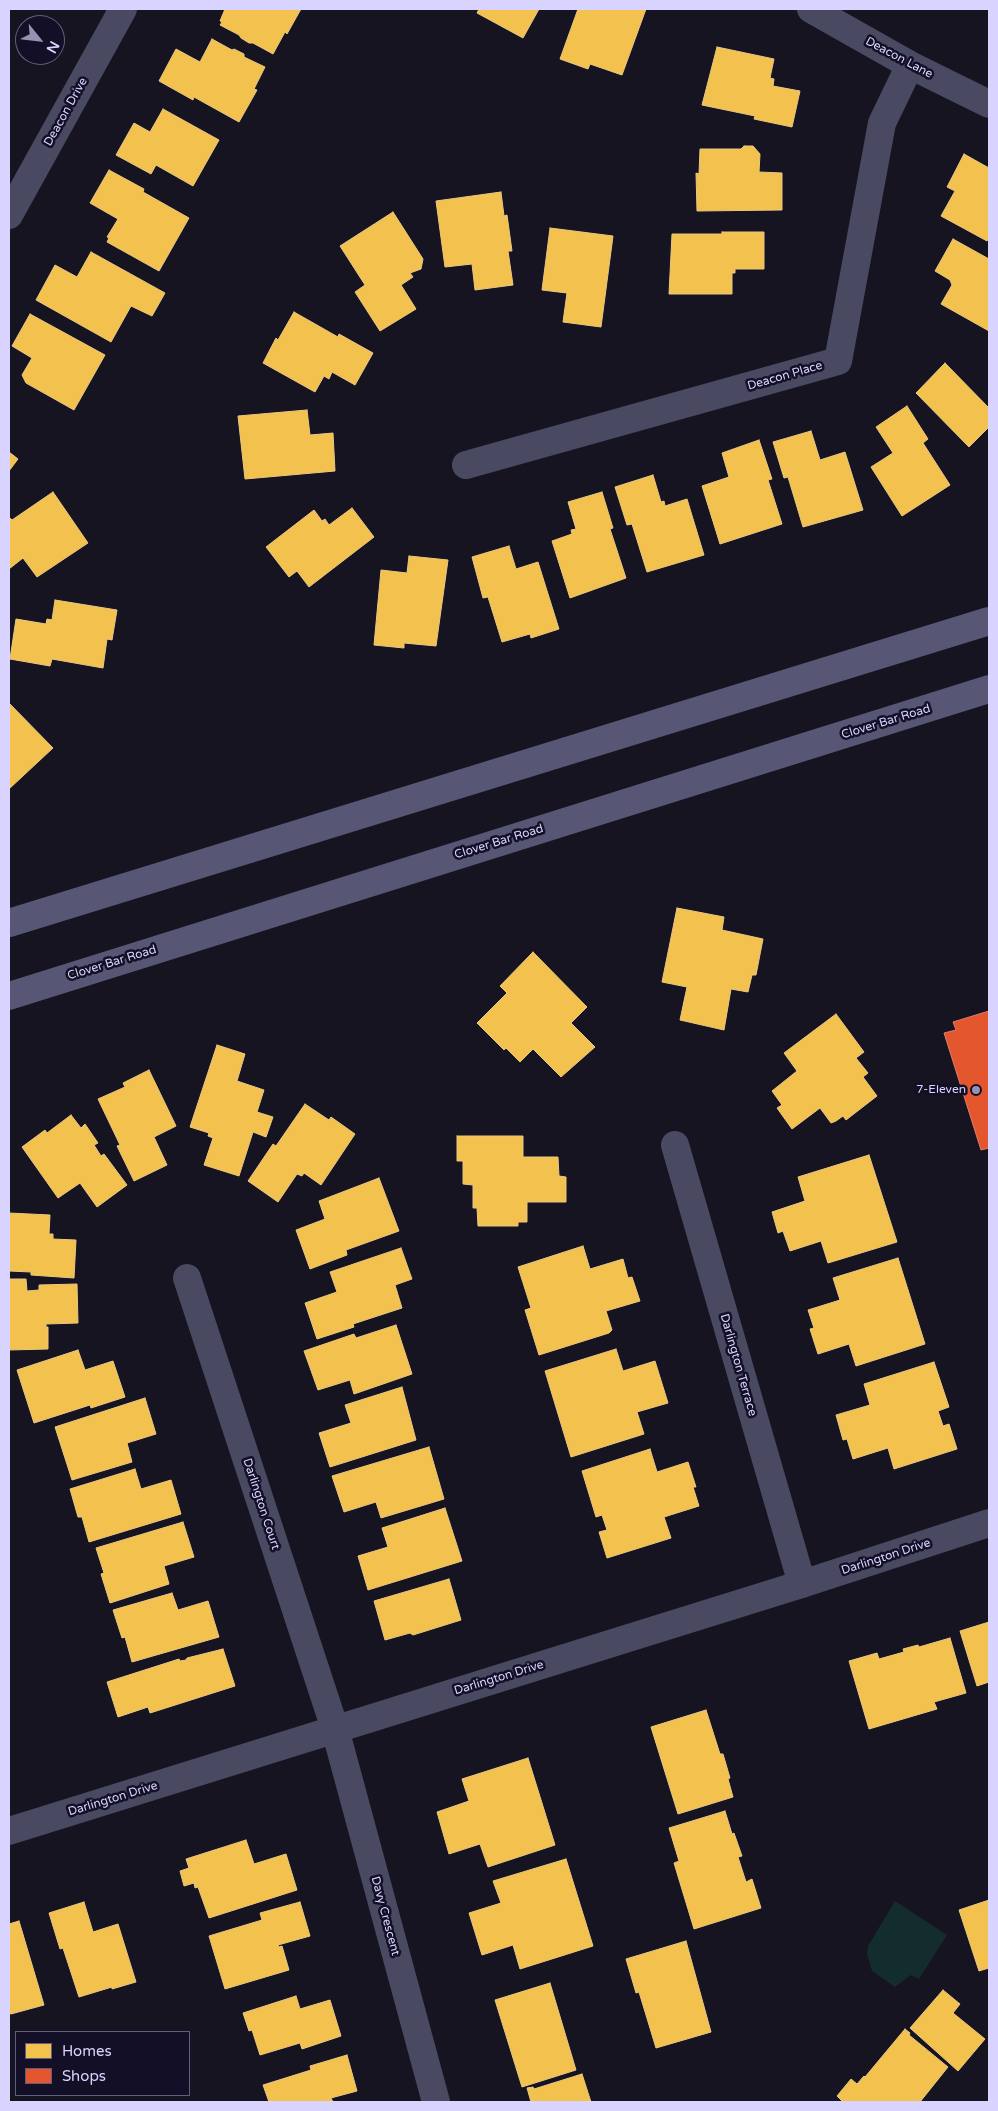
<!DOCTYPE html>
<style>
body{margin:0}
#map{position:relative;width:998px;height:2111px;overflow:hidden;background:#161421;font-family:"Varela Round",sans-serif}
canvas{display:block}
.frame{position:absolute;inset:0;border:10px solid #d9d4ff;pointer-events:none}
.legend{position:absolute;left:15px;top:2031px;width:175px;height:65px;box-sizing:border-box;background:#130f26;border:1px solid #625e7d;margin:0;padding:6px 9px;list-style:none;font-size:15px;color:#d9d4ff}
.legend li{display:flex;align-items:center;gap:10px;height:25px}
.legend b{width:25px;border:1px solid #625e7d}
.north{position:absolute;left:15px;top:15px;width:50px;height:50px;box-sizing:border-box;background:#130f26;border:1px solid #625e7d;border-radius:50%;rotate:119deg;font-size:14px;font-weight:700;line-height:20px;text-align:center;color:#d9d4ff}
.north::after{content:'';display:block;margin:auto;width:18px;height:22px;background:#9591b1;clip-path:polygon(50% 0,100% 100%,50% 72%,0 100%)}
</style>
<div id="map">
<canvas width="998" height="2111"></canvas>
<div class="frame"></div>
<ul class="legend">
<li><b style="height:14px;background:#f2c14e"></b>Homes</li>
<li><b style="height:14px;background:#e4572e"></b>Shops</li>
</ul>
<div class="north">N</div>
</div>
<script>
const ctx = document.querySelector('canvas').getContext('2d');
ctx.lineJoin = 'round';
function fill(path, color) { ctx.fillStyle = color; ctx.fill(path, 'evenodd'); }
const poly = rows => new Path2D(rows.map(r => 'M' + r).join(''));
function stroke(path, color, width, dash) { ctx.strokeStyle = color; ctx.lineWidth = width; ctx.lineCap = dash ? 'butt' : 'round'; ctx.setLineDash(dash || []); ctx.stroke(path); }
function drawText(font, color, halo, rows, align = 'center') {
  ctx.font = font + ' "Varela Round",sans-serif'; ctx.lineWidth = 5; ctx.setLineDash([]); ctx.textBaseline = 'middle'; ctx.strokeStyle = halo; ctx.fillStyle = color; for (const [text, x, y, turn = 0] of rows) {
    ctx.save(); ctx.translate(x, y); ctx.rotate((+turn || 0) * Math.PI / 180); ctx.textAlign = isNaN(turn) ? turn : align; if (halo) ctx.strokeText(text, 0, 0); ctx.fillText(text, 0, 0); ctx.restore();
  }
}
fill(poly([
 [895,1901,947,1935,919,1979,911,1975,895,1987,872,1971,867,1954,868,1946]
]), '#132c2d');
const homes = poly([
 [225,9,301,9,287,34,285,32,273,54,253,43,249,43,241,38,239,35,220,25,222,22,220,21,225,9],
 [479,9,539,9,523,38,477,13,479,9],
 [578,9,646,9,622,75,590,64,588,69,560,59,578,9],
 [212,39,232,50,234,49,244,54,244,57,265,67,254,89,257,90,239,122,194,97,193,100,159,81,176,49,200,62,212,39],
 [717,47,774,59,770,78,774,79,773,86,800,91,792,127,754,119,755,116,702,105,717,47],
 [163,109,219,140,193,186,156,165,151,174,116,155,134,123,150,132,163,109],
 [744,146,753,146,760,154,759,172,782,173,782,210,697,211,696,173,699,174,700,149,741,149,744,146],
 [964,154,989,168,989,238,987,241,941,216,955,191,947,187,964,154],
 [109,170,144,189,143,192,189,218,159,271,107,242,109,238,107,237,118,219,90,203,109,170],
 [501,192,504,216,507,215,512,251,508,251,513,285,475,290,472,264,445,267,436,201,501,192],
 [393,212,423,259,421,269,410,273,413,277,401,285,416,309,380,331,355,292,365,285,340,246,393,212],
 [550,228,613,236,601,327,563,322,567,293,542,290,550,228],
 [722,232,764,232,764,269,735,269,735,273,732,273,732,294,669,294,672,234,722,234,722,232],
 [953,239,989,259,989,331,941,304,952,285,950,280,935,271,953,239],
 [91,252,165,293,152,316,131,306,111,342,36,300,55,265,77,277,91,252],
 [294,312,338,337,339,334,373,353,355,385,332,372,329,379,324,376,315,392,263,363,276,338,278,340,294,312],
 [30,314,105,355,74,410,26,383,22,375,32,358,12,346,30,314],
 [945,363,989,408,989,427,969,447,916,393,945,363],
 [907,406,928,439,923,443,950,485,902,516,871,467,893,453,876,427,907,406],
 [307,410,310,435,333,433,335,471,245,479,238,416,307,410],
 [811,431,820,460,845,452,863,510,803,527,788,477,784,478,773,442,811,431],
 [759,440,772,479,768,480,782,524,720,544,702,486,729,477,722,453,759,440],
 [9,452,18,459,9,471,9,452],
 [653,475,661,502,664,501,665,506,687,499,704,555,647,572,632,524,627,525,615,487,653,475],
 [53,492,88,543,37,577,23,558,9,569,9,517,12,520,53,492],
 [602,492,613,528,610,529,626,578,570,598,552,541,572,534,571,530,576,529,568,502,602,492],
 [352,508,374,537,309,587,297,571,289,577,266,547,314,510,322,521,325,519,329,525,352,508],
 [509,546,516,569,538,562,559,629,531,638,530,634,502,642,488,597,483,598,472,557,509,546],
 [409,556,448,560,436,646,404,643,404,648,374,645,381,570,407,573,409,556],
 [55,600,117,610,112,640,107,639,103,668,52,659,50,666,10,659,16,619,46,624,47,619,52,620,55,600],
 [9,703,53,748,9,789,9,703],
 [677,908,724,917,722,930,763,939,756,975,752,975,748,992,731,989,724,1030,680,1020,687,987,662,982,677,908],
 [533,952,587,1007,571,1023,595,1047,561,1077,533,1049,520,1062,506,1048,504,1050,477,1023,507,993,500,986,533,952],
 [836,1014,864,1052,856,1058,868,1073,863,1077,877,1096,846,1120,843,1116,836,1121,831,1123,820,1108,792,1129,777,1108,782,1105,772,1091,797,1071,784,1053,836,1014],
 [217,1045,245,1054,237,1081,264,1090,257,1112,273,1117,266,1137,253,1132,239,1176,204,1165,213,1138,208,1136,209,1133,190,1127,217,1045],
 [149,1070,176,1126,154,1137,167,1165,134,1181,117,1146,120,1145,98,1099,125,1087,123,1083,149,1070],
 [305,1104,329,1120,331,1117,355,1134,321,1185,304,1173,302,1176,297,1174,278,1202,248,1181,273,1144,276,1146,305,1104],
 [71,1115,81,1128,85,1124,98,1143,94,1145,101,1156,104,1154,127,1185,97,1207,80,1183,58,1198,22,1147,45,1130,47,1133,71,1115],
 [457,1136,523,1136,523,1157,558,1157,559,1176,566,1177,566,1202,527,1202,527,1222,518,1222,518,1226,478,1226,477,1208,473,1208,473,1185,463,1184,463,1161,457,1161,457,1136],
 [869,1155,897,1242,828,1263,821,1241,790,1251,783,1231,778,1233,772,1212,805,1201,798,1177,869,1155],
 [379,1178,399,1231,346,1250,347,1255,310,1269,296,1230,325,1219,319,1201,379,1178],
 [9,1213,50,1215,49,1234,53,1234,53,1239,76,1240,74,1278,31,1275,31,1272,9,1271,9,1213],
 [583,1246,590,1269,623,1259,628,1278,632,1277,640,1301,606,1311,612,1330,609,1333,539,1355,525,1310,531,1308,518,1267,583,1246],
 [401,1248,412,1279,395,1285,402,1308,353,1324,354,1327,317,1339,305,1303,337,1292,330,1272,401,1248],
 [898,1258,925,1344,856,1366,849,1344,818,1354,810,1329,814,1328,808,1310,840,1300,833,1278,898,1258],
 [9,1279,26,1279,27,1291,39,1290,39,1285,77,1284,78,1323,46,1324,46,1327,48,1327,48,1349,9,1350,9,1279],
 [396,1325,412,1374,354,1394,350,1380,318,1390,304,1351,354,1334,356,1338,396,1325],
 [616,1349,623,1371,655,1361,668,1403,637,1412,644,1434,571,1457,545,1371,616,1349],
 [78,1350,85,1370,113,1361,125,1397,91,1408,90,1405,34,1423,17,1370,78,1350],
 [934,1362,949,1407,938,1411,943,1426,949,1424,957,1449,894,1469,888,1448,853,1459,847,1439,843,1440,836,1415,870,1405,864,1384,934,1362],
 [402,1387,416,1440,330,1467,319,1433,351,1423,345,1405,402,1387],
 [145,1398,156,1434,127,1443,132,1462,72,1480,55,1427,145,1398],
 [429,1447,444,1499,381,1518,376,1502,344,1512,332,1476,429,1447],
 [650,1449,657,1472,688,1462,696,1487,693,1487,699,1506,664,1517,671,1538,607,1558,599,1532,607,1530,602,1515,596,1517,582,1471,650,1449],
 [135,1469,141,1489,171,1480,181,1514,89,1542,82,1517,78,1517,70,1489,135,1469],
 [445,1508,462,1561,368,1590,358,1556,388,1547,382,1528,445,1508],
 [183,1522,194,1557,164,1566,169,1584,110,1603,101,1574,104,1573,96,1548,183,1522],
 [449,1579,461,1620,413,1635,410,1633,385,1640,374,1601,449,1579],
 [172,1593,178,1610,208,1601,219,1637,132,1662,125,1637,122,1638,113,1610,172,1593],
 [989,1622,989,1682,977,1686,960,1631,989,1622],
 [950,1638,966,1693,934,1702,937,1709,869,1729,849,1661,877,1653,879,1659,904,1652,903,1649,918,1645,919,1647,950,1638],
 [223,1649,235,1686,150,1713,148,1707,118,1717,107,1682,179,1659,180,1661,186,1660,187,1658,223,1649],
 [706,1710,720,1754,723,1754,730,1778,728,1779,733,1797,678,1814,651,1727,706,1710],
 [528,1758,555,1845,488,1867,480,1844,449,1854,437,1812,469,1801,462,1779,528,1758],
 [725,1811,732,1834,734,1833,742,1856,738,1857,746,1882,752,1879,761,1908,694,1929,674,1863,679,1861,669,1828,725,1811],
 [246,1840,254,1864,286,1854,297,1890,209,1918,198,1887,195,1888,194,1883,184,1886,180,1871,189,1868,186,1859,246,1840],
 [566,1859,593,1946,520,1969,513,1945,482,1955,469,1913,501,1903,493,1881,566,1859],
 [989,1900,989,1968,979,1971,959,1910,989,1900],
 [84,1902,93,1932,118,1924,136,1982,112,1989,112,1987,79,1997,63,1948,60,1949,49,1913,84,1902],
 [300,1902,310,1936,278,1945,279,1947,282,1946,289,1970,225,1989,209,1936,262,1920,260,1913,300,1902],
 [19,1921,44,2005,11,2014,9,2013,9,1924,19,1921],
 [686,1941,711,2032,656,2048,639,1992,636,1993,626,1959,686,1941],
 [550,1983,576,2070,522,2087,495,2000,550,1983],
 [943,1990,960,2004,953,2013,985,2039,958,2071,910,2028,943,1990],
 [296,1996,300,2009,330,2000,341,2036,302,2049,300,2043,260,2055,252,2030,249,2031,243,2013,296,1996],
 [905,2029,910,2033,909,2035,948,2067,920,2102,841,2102,842,2101,837,2096,851,2079,857,2084,864,2076,865,2077,905,2029],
 [347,2055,357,2091,331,2098,333,2102,269,2102,263,2085,311,2070,310,2066,347,2055],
 [582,2074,591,2102,531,2102,527,2088,533,2087,534,2089,582,2074]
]);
fill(homes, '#f2c14e');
stroke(homes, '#eac783', 1);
const shops = poly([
 [989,1011,989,1148,981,1150,944,1033,956,1030,953,1022,989,1011]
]);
fill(shops, '#e4572e');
stroke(shops, '#e17c6d', 1);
stroke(poly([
 [811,9,910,65,989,104],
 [9,215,123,9],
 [466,465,838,361,882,123,910,65],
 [675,1145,802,1584],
 [187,1278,335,1729,436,2102],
 [9,1831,802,1584,989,1523]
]), '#4a4962', 28);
stroke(poly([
 [9,923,989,621],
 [9,996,989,689]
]), '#575674', 28);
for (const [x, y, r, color] of [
 [976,1090,5,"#9591b1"]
]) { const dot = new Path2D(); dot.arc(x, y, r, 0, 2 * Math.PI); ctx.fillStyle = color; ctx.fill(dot); stroke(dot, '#130f26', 2); }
drawText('12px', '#d9d4ff', '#130f26', [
 ["Deacon Lane",899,58,28],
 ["Deacon Drive",66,112,-61],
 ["Deacon Place",785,376,-16],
 ["Clover Bar Road",886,722,-17],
 ["Clover Bar Road",499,842,-17],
 ["Clover Bar Road",112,963,-17],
 ["Darlington Terrace",738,1365,74],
 ["Darlington Court",261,1504,72],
 ["Darlington Drive",886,1557,-18],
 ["Darlington Drive",499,1678,-17],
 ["Darlington Drive",113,1799,-17],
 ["Davy Crescent",385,1916,75]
]);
drawText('12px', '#d9d4ff', '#130f26', [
 ["7-Eleven",966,1090]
], 'right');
</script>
